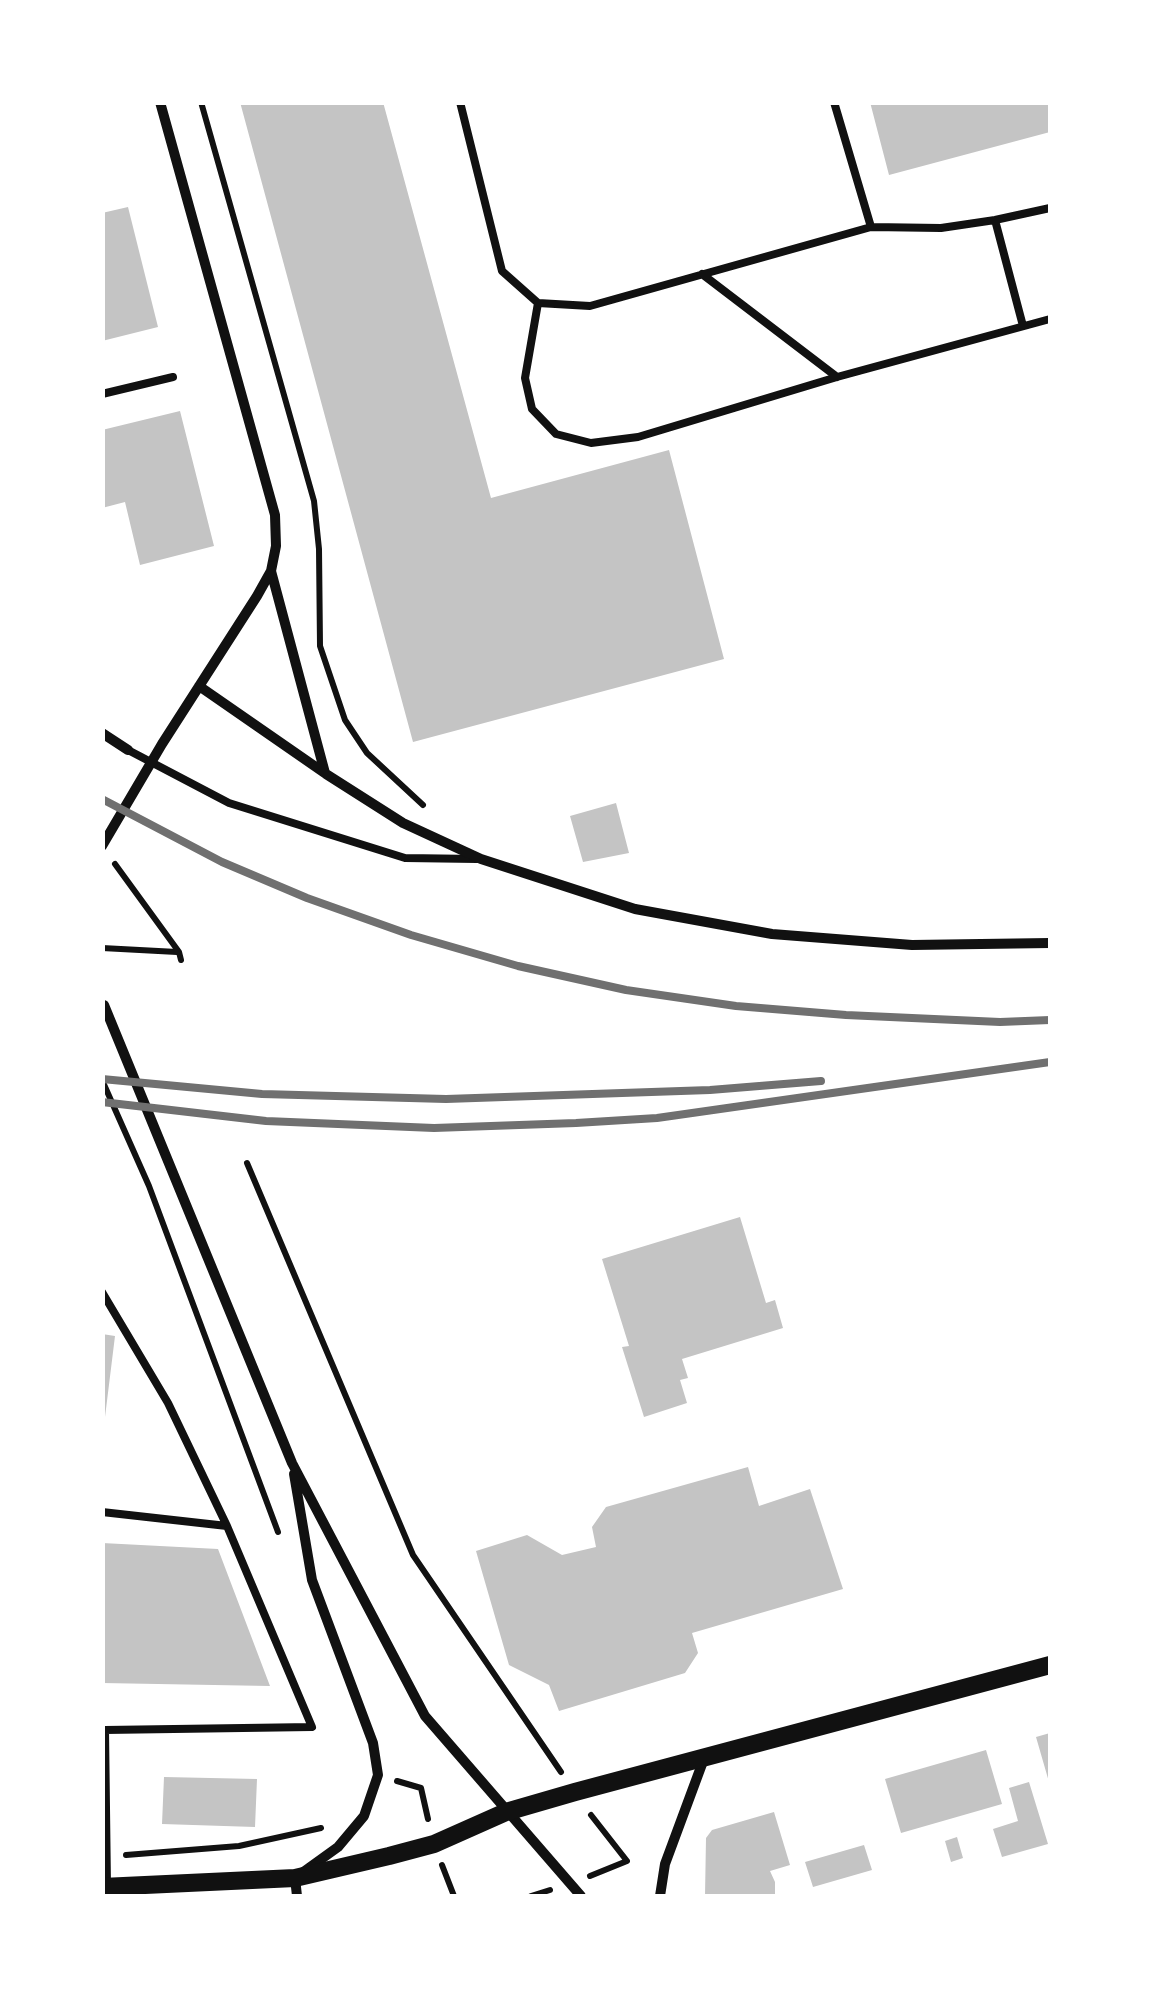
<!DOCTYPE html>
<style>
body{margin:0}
#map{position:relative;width:1153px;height:1999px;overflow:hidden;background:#fff;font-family:"Noto Sans",sans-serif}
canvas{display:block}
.frame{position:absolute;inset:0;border:105px solid #fff;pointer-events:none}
</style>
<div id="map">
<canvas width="1153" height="1999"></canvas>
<div class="frame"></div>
</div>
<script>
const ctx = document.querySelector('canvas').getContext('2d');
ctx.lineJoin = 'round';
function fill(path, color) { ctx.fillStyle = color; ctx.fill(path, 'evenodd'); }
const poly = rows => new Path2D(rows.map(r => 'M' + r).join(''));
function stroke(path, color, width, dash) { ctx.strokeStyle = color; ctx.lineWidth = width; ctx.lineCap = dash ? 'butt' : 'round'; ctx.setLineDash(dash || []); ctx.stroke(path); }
fill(poly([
 [240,102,383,102,491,498,669,450,724,659,413,742],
 [870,102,1050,102,1050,132,889,175],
 [128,207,158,327,102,341,102,213],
 [180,411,214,546,140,565,125,502,102,508,102,430],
 [616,803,629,853,583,862,570,816],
 [740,1217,766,1303,775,1300,783,1328,682,1359,688,1378,680,1380,687,1403,644,1417,622,1347,629,1346,602,1259],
 [102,1334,115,1336,105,1417,102,1417],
 [748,1467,759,1506,810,1489,843,1589,692,1633,698,1653,685,1673,559,1711,549,1685,509,1665,476,1551,527,1535,562,1555,596,1547,592,1527,606,1507],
 [102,1543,218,1549,270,1686,102,1683],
 [1050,1733,1050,1782,1049,1782,1036,1737],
 [986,1750,1002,1804,901,1833,885,1779],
 [164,1777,257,1779,255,1827,162,1824],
 [1029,1782,1048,1844,1002,1857,993,1829,1018,1821,1009,1788],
 [774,1812,790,1865,770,1871,775,1882,775,1896,705,1896,706,1838,712,1830],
 [957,1837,963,1858,951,1862,945,1841],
 [864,1845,872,1870,813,1887,805,1862]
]), '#c4c4c4');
stroke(poly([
 [201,102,314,501,319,549,320,646,345,720,367,753,423,805],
 [115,864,179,952,181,960],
 [102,948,177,952],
 [102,1080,149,1186,278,1532],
 [247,1163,413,1555,561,1772],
 [397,1781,421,1788,428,1819],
 [126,1855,239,1846,321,1828],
 [442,1865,454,1896],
 [590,1876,627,1861,591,1815],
 [531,1896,550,1890]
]), '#111', 6);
stroke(poly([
 [460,102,502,271,538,303,590,306,871,227,834,102],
 [995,220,1023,326],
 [871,227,941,228,995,220,1050,208],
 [702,274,837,377],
 [538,303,525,378,532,409,556,434,591,443,638,437,837,377,1050,319],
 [102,394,173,377],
 [128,750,229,803,405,858,477,859],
 [102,1292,168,1403,227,1526],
 [102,1512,227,1526,312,1727,105,1730,107,1886]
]), '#111', 8);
stroke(poly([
 [271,571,325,773],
 [199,686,326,774,403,823,481,859,635,909,772,934,912,945,1050,943],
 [102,733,128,750],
 [102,846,162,744,257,596,271,571,276,546,275,515,160,102],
 [104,1005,292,1463,425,1716,581,1896],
 [294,1474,312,1580,373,1743,378,1775,364,1816,338,1847,295,1878,297,1896],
 [660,1896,665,1864,705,1756]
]), '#111', 10);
stroke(poly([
 [102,1887,295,1878,389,1856,434,1844,506,1812,575,1792,1050,1665]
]), '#111', 18);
stroke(poly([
 [102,799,222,862,307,898,411,935,518,966,626,990,736,1006,846,1015,1000,1022,1050,1020],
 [102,1079,262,1094,446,1099,710,1090,821,1081],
 [102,1102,266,1121,434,1128,576,1123,657,1118,1050,1062]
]), '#707070', 8);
</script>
